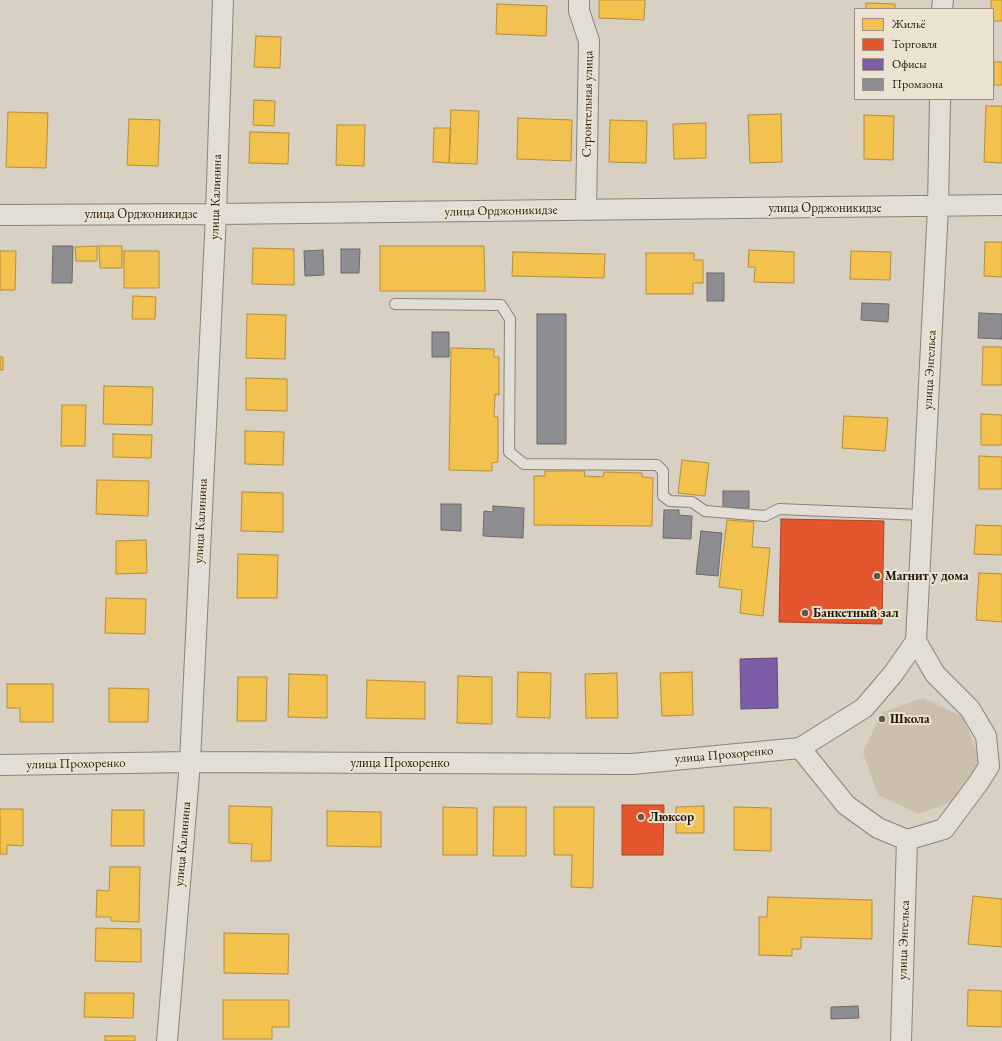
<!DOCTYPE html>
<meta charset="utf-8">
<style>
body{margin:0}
#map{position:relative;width:1002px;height:1041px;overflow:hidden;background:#d8d0c2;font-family:"EB Garamond",serif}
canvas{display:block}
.legend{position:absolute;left:854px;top:8px;width:140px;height:92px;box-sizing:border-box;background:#ece2d2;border:1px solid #9b9081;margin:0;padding:5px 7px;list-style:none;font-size:12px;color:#221608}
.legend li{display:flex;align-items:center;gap:8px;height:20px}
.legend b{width:20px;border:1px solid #9b9081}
</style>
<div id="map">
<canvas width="1002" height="1041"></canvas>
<ul class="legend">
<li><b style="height:11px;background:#f2c14e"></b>Жильё</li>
<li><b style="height:11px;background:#e4572e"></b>Торговля</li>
<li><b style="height:11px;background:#7b5ea7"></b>Офисы</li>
<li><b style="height:11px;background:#8d8d92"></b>Промзона</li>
</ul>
</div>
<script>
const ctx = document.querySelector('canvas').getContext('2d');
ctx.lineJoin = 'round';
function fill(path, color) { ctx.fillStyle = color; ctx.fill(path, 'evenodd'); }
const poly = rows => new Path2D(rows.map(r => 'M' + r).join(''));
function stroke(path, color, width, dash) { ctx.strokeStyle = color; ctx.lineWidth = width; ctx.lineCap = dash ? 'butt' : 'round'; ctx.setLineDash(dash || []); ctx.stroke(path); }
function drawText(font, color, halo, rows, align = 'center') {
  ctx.font = font + ' "EB Garamond",serif'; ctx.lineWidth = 4; ctx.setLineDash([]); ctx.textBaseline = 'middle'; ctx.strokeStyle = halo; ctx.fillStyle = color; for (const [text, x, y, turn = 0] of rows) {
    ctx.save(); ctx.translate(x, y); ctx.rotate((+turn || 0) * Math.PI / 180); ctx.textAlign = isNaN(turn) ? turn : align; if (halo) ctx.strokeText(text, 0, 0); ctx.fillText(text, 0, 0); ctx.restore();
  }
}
fill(poly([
 [923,698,964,717,979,759,960,799,918,814,878,795,863,753,881,713]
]), '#cbc0ad');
const homes = poly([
 [599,0,645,0,644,20,599,18,599,0],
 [991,0,1002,0,1002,21,993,21,993,9,991,9,991,0],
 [866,3,895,4,895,9,866,9,866,3],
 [497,4,547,6,546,36,496,34,497,4],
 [256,36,281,37,280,68,254,67,256,36],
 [994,62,1002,62,1002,85,994,85,994,62],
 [254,100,275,101,274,126,253,125,254,100],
 [986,106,1002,106,1002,163,984,162,986,106],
 [451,110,479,111,477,164,449,163,451,110],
 [8,112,48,113,46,168,6,167,8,112],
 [781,114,782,162,750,163,748,115,781,114],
 [864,115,894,116,893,160,864,159,864,115],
 [518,118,572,120,571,161,517,159,518,118],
 [129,119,160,120,158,166,127,165,129,119],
 [610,120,647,121,646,163,609,162,610,120],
 [706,123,706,158,674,159,673,124,706,123],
 [337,125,365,125,364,166,336,165,337,125],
 [434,128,451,128,449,163,433,162,434,128],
 [250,132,289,133,288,164,249,163,250,132],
 [985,242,1002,242,1002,277,984,276,985,242],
 [97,246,97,261,76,261,75,247,97,246],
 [99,246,122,246,122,268,100,268,99,246],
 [380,246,484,246,485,291,380,291,380,246],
 [253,248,294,249,294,285,252,284,253,248],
 [749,250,794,252,794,283,754,282,755,267,748,267,749,250],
 [0,251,16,251,15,290,0,290,0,251],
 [124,251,159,251,159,288,124,288,124,251],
 [851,251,891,252,890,280,850,279,851,251],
 [513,252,605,254,604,278,512,276,513,252],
 [646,253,694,253,694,260,703,260,703,283,693,283,693,294,646,294,646,253],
 [133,296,156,297,155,319,132,319,133,296],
 [247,314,286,315,285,359,246,358,247,314],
 [983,347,1002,347,1002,385,982,385,983,347],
 [451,348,494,349,494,357,499,357,499,395,495,394,494,417,498,417,498,462,492,463,492,471,449,470,451,348],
 [0,357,3,357,3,370,0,370,0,357],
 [246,378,287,379,287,411,246,410,246,378],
 [104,386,153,387,152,425,103,424,104,386],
 [62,405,86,405,85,446,61,446,62,405],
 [981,414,1002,415,1002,445,981,445,981,414],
 [844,416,888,418,885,451,842,448,844,416],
 [245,431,284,432,283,465,245,464,245,431],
 [113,434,152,435,151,458,113,457,113,434],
 [979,456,1002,457,1002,489,979,489,979,456],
 [682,460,709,463,705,496,678,493,682,460],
 [545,471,585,471,584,476,603,477,604,472,642,473,642,477,653,478,652,526,534,525,534,476,545,476,545,471],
 [97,480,149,481,148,516,96,514,97,480],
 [242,492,283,493,283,532,241,531,242,492],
 [727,520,754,522,752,547,770,548,763,616,740,613,742,590,719,587,727,520],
 [976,525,1002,526,1002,555,974,554,976,525],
 [146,540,147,573,116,574,116,541,146,540],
 [238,554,278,555,277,598,237,598,238,554],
 [979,573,1002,574,1002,622,976,620,979,573],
 [106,598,146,599,145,634,105,633,106,598],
 [518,672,551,673,550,718,517,717,518,672],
 [692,672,693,715,662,716,660,673,692,672],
 [617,673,618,718,586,718,585,674,617,673],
 [289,674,327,675,327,718,288,717,289,674],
 [458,676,492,677,492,724,457,723,458,676],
 [238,677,267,677,266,721,237,721,238,677],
 [367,680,425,682,425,719,366,718,367,680],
 [7,684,53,684,53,722,20,722,20,708,7,708,7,684],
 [109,688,149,689,148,722,109,722,109,688],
 [229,806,272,807,271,861,251,861,252,844,229,843,229,806],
 [704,806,704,833,676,833,676,807,704,806],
 [443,807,477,808,477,855,443,855,443,807],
 [494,807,526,807,526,856,493,856,494,807],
 [554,807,594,807,593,888,571,887,572,855,554,855,554,807],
 [734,807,771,808,771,851,734,850,734,807],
 [0,809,23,809,23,846,7,845,7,854,0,854,0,809],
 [112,810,144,810,144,846,111,846,112,810],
 [327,811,381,812,381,847,327,846,327,811],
 [110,867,140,867,139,922,111,921,111,917,96,917,97,890,109,891,110,867],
 [973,896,1002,899,1002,947,968,944,973,896],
 [768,897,872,900,872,939,801,937,801,949,792,949,792,956,759,955,759,917,767,917,768,897],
 [96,928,141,929,141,962,95,961,96,928],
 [224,933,289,934,288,974,224,973,224,933],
 [968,990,1002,991,1002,1027,967,1026,968,990],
 [85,993,134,993,133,1018,84,1017,85,993],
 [223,1000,289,1000,289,1027,272,1027,272,1039,223,1039,223,1000],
 [105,1036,135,1036,135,1041,105,1041,105,1036]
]);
fill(homes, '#f2c14e');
stroke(homes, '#b48e39', 1);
const shops = poly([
 [781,519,884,521,882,624,779,622,781,519],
 [622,805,664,805,663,855,622,855,622,805]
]);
fill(shops, '#e4572e');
stroke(shops, '#aa4423', 1);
const offices = poly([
 [777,658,778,708,741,709,740,659,777,658]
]);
fill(offices, '#7b5ea7');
stroke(offices, '#604877', 1);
const industry = poly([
 [53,246,73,246,72,283,52,283,53,246],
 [341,249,360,249,359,273,341,273,341,249],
 [323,250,324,275,305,276,304,251,323,250],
 [707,273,724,273,724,301,707,301,707,273],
 [862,303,889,304,888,322,861,320,862,303],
 [979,313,1002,314,1002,339,978,338,979,313],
 [537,314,566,314,566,444,537,444,537,314],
 [432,332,449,332,449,357,432,357,432,332],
 [723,491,749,491,749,508,723,508,723,491],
 [441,504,461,504,461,531,441,530,441,504],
 [493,506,524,508,523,538,483,536,484,511,493,512,493,506],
 [664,510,679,510,679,515,692,516,691,539,663,538,664,510],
 [701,531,722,533,718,576,696,574,701,531],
 [858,1006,859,1018,831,1019,831,1007,858,1006]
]);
fill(industry, '#8d8d92');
stroke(industry, '#6d6969', 1);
const service = poly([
 [395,304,501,305,510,319,509,452,524,464,657,465,663,471,663,496,670,501,692,502,705,511,765,516,779,509,922,515]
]);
const minor = poly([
 [579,0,579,11,589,41,586,210],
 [942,9,943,0],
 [0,215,216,214,1002,205],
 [916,641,938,207,940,99],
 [800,748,846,805,878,828,907,840,944,829,979,782,989,766,986,736,970,709,935,674,916,641],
 [0,765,190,762,632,764,800,748,864,708,893,674,916,641],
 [167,1041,190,762,216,214,223,0],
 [901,1041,907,840]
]);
stroke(service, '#898379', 12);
stroke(minor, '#898379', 22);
stroke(service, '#e2ded6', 10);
stroke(minor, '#e2ded6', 20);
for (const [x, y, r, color] of [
 [877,576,4,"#625749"],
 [805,613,4,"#625749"],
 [882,719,4,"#625749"],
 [641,817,4,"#625749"]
]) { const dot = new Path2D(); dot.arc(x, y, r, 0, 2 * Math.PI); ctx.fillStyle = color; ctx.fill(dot); stroke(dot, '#ece2d2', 1.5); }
drawText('13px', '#221608', '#ece2d2', [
 ["Строительная улица",588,104,-89],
 ["улица Калинина",216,197,-88],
 ["улица Орджоникидзе",825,208],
 ["улица Орджоникидзе",501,211,-1],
 ["улица Орджоникидзе",141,214],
 ["улица Энгельса",930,370,-87],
 ["улица Калинина",201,521,-87],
 ["улица Прохоренко",724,755,-5],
 ["улица Прохоренко",400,763],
 ["улица Прохоренко",76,764,-1],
 ["улица Калинина",183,844,-85],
 ["улица Энгельса",904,940,-88]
]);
drawText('bold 13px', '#221608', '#ece2d2', [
 ["Магнит у дома",885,576],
 ["Банкетный зал",813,613],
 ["Школа",890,719],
 ["Люксор",649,817]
], 'left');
</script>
